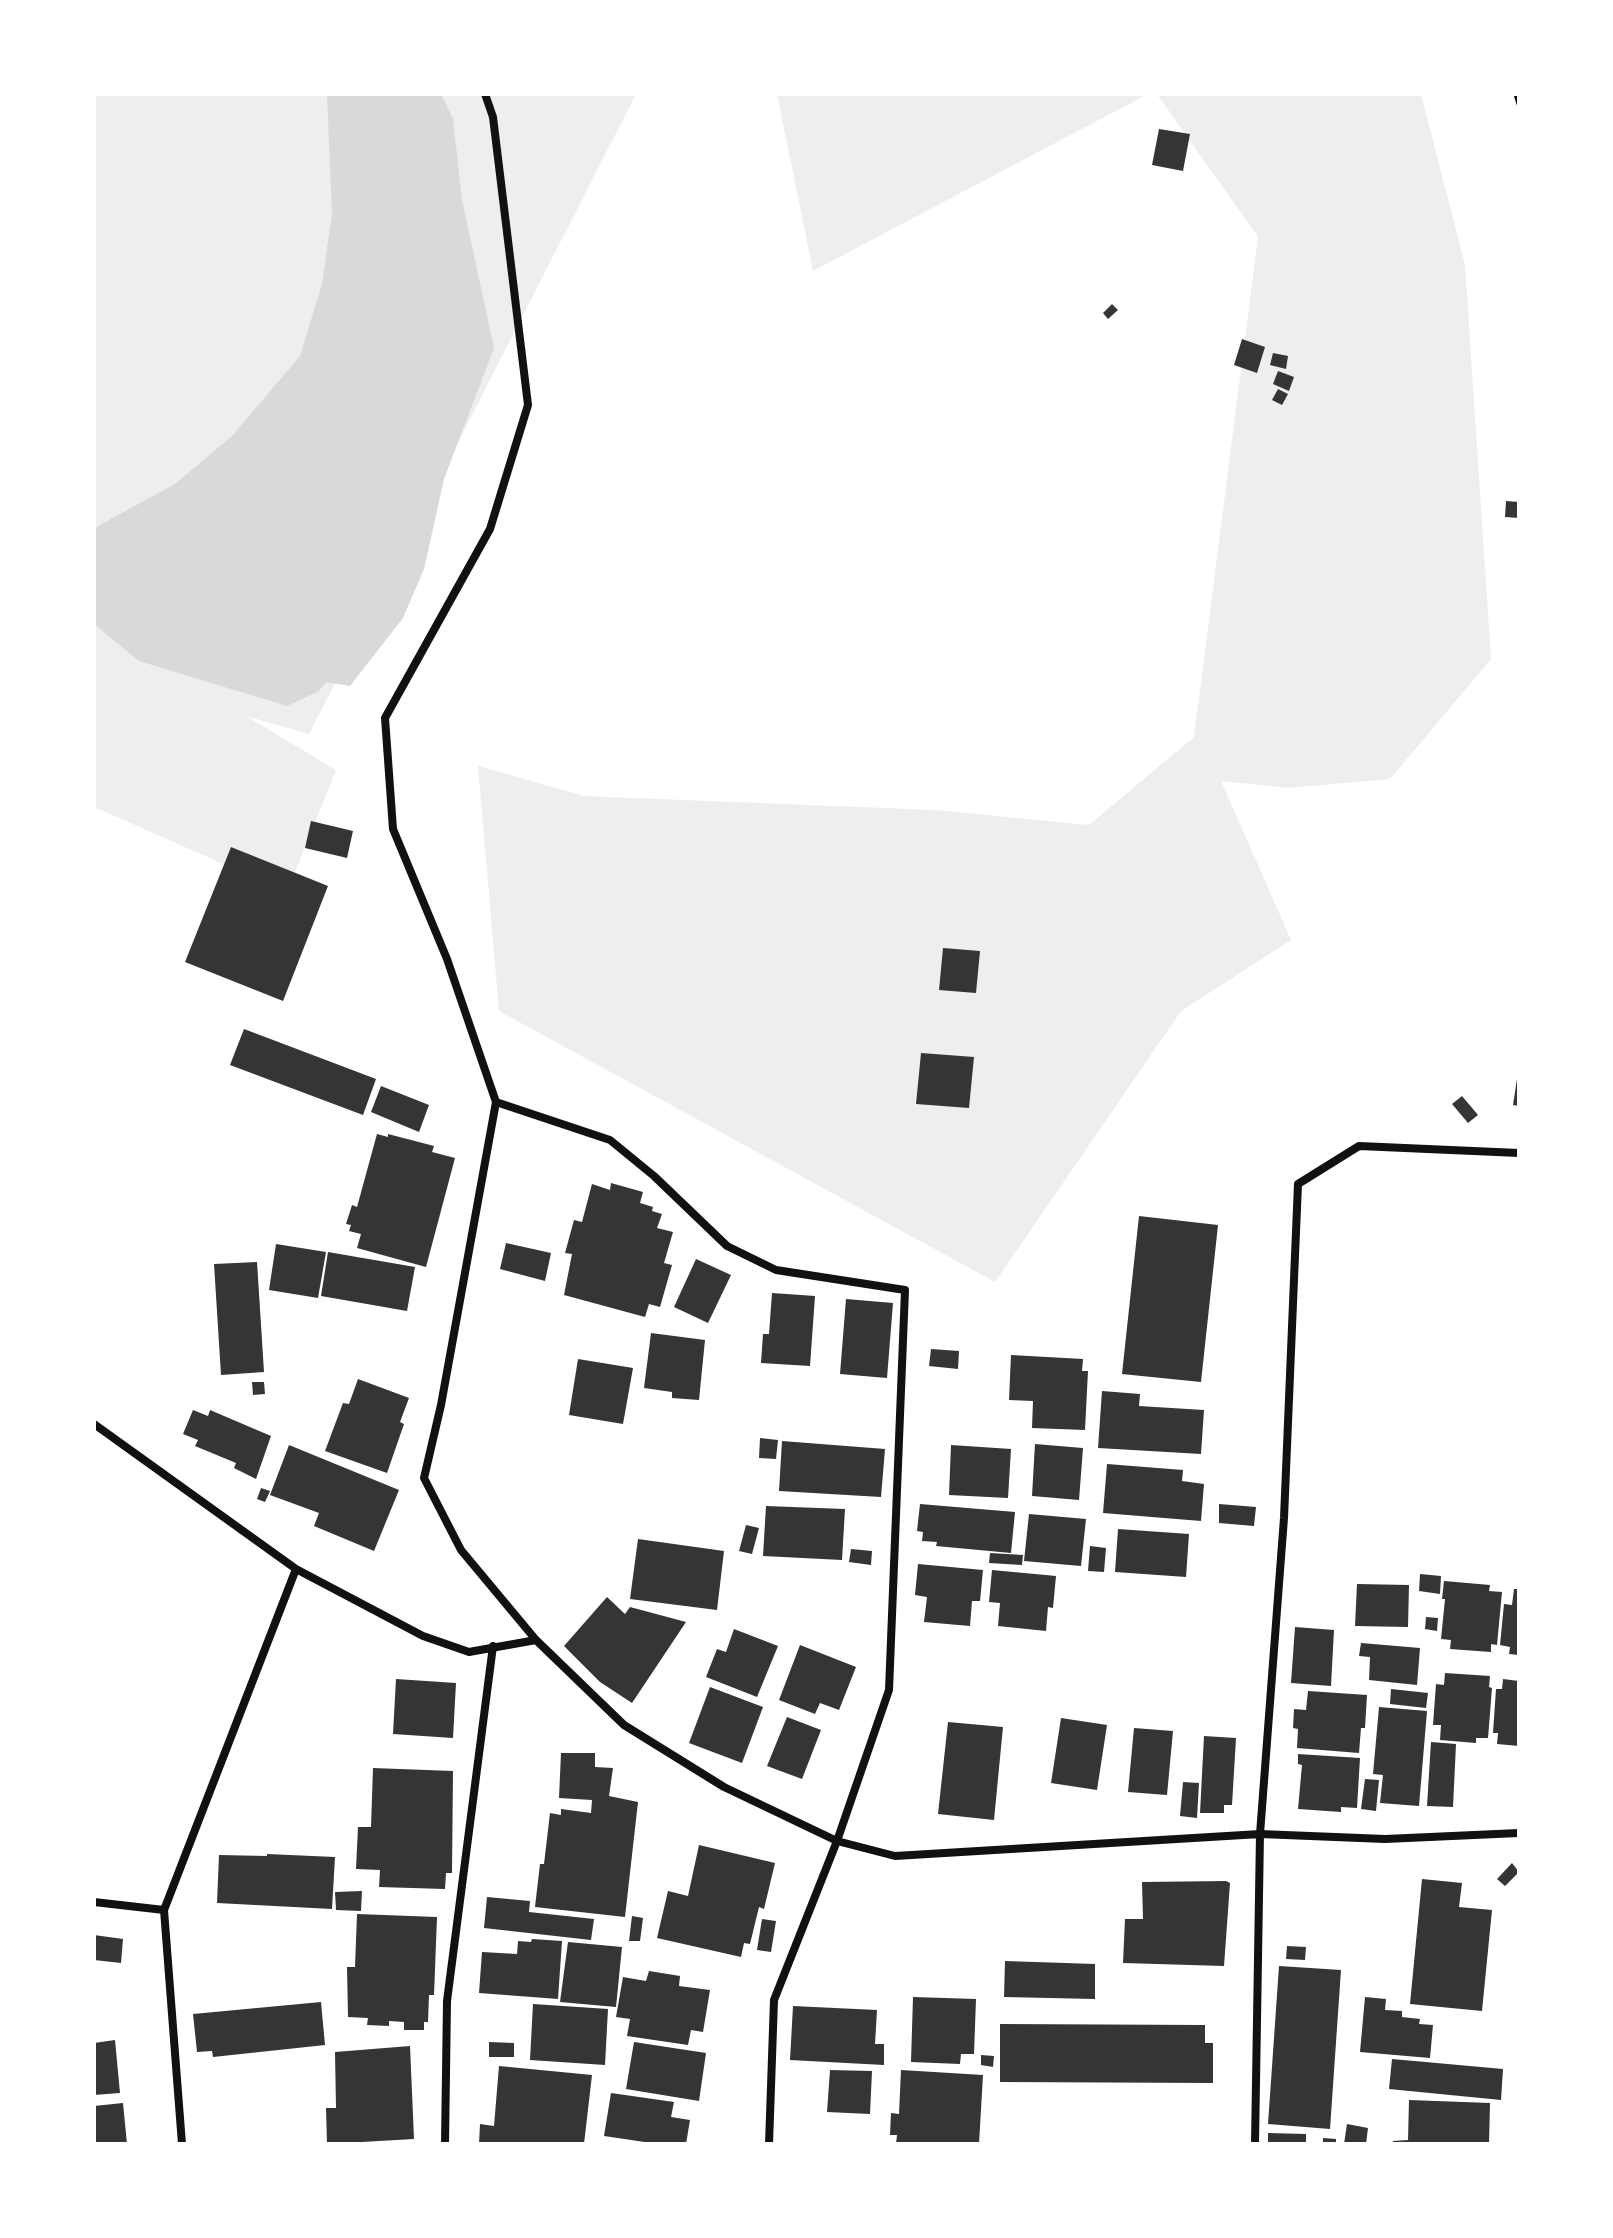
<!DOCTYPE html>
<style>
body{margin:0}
#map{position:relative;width:1613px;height:2238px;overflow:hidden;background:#fff;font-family:Commissioner,sans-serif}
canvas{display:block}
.frame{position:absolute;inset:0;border:96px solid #fff;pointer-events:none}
</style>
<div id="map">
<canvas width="1613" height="2238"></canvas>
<div class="frame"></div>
</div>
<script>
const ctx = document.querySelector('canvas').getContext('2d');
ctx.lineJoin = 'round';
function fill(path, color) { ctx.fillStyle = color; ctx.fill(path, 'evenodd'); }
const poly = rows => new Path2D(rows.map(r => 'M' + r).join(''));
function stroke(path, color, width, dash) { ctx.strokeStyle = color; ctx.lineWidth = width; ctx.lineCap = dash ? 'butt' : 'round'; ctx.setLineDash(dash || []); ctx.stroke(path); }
fill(poly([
 [94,94,636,94,309,734,246,716,336,770,287,892,94,807],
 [777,94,1148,94,813,271],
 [1157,94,1421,94,1465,265,1491,659,1390,779,1288,788,1221,781,1291,940,1181,1011,995,1282,499,1011,478,766,584,796,935,810,1089,825,1194,737,1258,237]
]), '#eee');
fill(poly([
 [327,94,441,94,453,119,462,200,494,348,444,479,424,569,403,618,350,686,326,682,319,691,287,706,139,661,94,624,94,531,98,526,175,484,232,436,300,356,322,284,332,213]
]), '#d9d9d9');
fill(poly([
 [1159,129,1190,134,1183,171,1152,165],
 [1112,304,1118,310,1108,319,1103,313],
 [1242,339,1265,347,1257,373,1234,365],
 [1273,353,1288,356,1286,369,1270,365],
 [1278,371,1294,377,1289,391,1273,384],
 [1278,389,1288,394,1282,405,1272,400],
 [1506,501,1519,502,1519,518,1505,517],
 [311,821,353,831,347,858,305,848],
 [231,847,328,886,283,1001,185,962],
 [943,948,980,951,976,993,939,990],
 [244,1029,376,1079,363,1115,230,1065],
 [921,1053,974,1057,969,1108,916,1104],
 [1517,1079,1519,1079,1519,1106,1513,1105],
 [381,1086,429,1105,419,1132,371,1112],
 [1462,1096,1478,1115,1468,1123,1452,1104],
 [377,1134,388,1137,388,1134,434,1146,432,1152,455,1158,426,1267,357,1248,361,1234,349,1231,351,1225,346,1224,352,1205,357,1207],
 [611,1183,643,1192,640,1203,653,1207,652,1211,662,1214,657,1228,673,1232,664,1263,672,1265,660,1307,649,1304,645,1317,564,1295,572,1254,565,1253,574,1220,582,1222,592,1184,610,1190],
 [1139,1216,1218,1225,1201,1382,1122,1374],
 [506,1243,551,1253,545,1281,500,1269],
 [276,1244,326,1252,318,1298,269,1290],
 [328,1252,415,1267,407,1311,321,1296],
 [696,1259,731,1275,708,1323,674,1307],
 [257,1262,264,1372,221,1375,214,1264],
 [772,1293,815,1296,810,1366,761,1363,763,1334,769,1334],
 [846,1299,893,1303,887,1378,840,1374],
 [651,1333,705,1340,699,1400,672,1398,672,1392,644,1388],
 [931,1349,959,1351,958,1369,929,1366],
 [1011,1355,1083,1359,1082,1371,1088,1371,1085,1430,1032,1428,1033,1401,1009,1400],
 [578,1359,633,1368,623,1424,569,1415],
 [358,1379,409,1398,400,1422,404,1424,387,1473,325,1451,343,1403,349,1404],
 [252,1382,264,1382,265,1394,253,1395],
 [1102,1391,1140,1394,1139,1406,1204,1410,1201,1454,1098,1448],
 [193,1410,208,1416,210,1410,271,1436,256,1479,234,1468,236,1463,195,1446,198,1440,183,1434],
 [760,1438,778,1440,776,1459,759,1458],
 [782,1441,885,1449,881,1497,779,1491],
 [1035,1444,1083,1448,1079,1500,1032,1496],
 [289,1445,399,1490,374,1551,314,1526,319,1513,270,1495],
 [951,1445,1011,1449,1008,1498,949,1495],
 [1107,1464,1183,1470,1182,1481,1204,1484,1201,1521,1103,1513],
 [261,1488,270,1491,265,1502,257,1499],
 [920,1504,1015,1512,1011,1553,936,1546,937,1542,922,1541,923,1532,917,1531],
 [1219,1504,1256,1507,1254,1526,1219,1523],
 [766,1506,845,1509,842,1560,763,1556],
 [1029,1514,1086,1519,1081,1566,1024,1561],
 [746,1525,759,1528,752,1554,739,1551],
 [1118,1529,1189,1534,1186,1577,1115,1572],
 [638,1539,724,1551,717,1610,630,1599],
 [1090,1546,1106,1548,1104,1572,1088,1571],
 [851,1549,872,1551,871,1565,849,1562],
 [990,1553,1023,1555,1022,1565,989,1563],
 [918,1564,983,1570,980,1601,972,1601,970,1626,924,1622,927,1597,915,1595],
 [992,1570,1056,1576,1053,1608,1048,1607,1046,1631,998,1626,1000,1603,989,1602],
 [1420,1574,1441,1576,1440,1594,1419,1591],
 [1444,1581,1490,1585,1489,1591,1502,1592,1497,1645,1491,1644,1491,1652,1450,1649,1451,1640,1441,1639,1445,1599,1442,1599],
 [1357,1584,1409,1585,1408,1627,1355,1626],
 [1514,1589,1519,1589,1519,1655,1509,1654,1510,1647,1500,1645,1504,1604,1512,1605],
 [607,1597,625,1614,630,1607,686,1622,632,1703,600,1682,564,1646],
 [1426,1617,1438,1618,1437,1631,1425,1629],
 [1295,1627,1334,1630,1331,1686,1291,1683],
 [734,1629,778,1646,757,1697,706,1677,717,1649,726,1652],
 [1361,1643,1420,1648,1417,1685,1369,1680,1370,1657,1359,1656],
 [800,1645,856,1667,839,1710,820,1703,815,1714,779,1700],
 [1445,1673,1490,1676,1489,1687,1492,1688,1488,1738,1476,1738,1476,1743,1440,1740,1441,1725,1433,1725,1436,1684,1444,1685],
 [396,1679,456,1683,453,1738,393,1734],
 [1503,1679,1519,1681,1519,1746,1497,1744,1498,1733,1493,1733,1496,1689,1502,1689],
 [710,1687,763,1707,742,1763,689,1743],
 [1391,1689,1428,1693,1426,1708,1390,1704],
 [1308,1691,1367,1695,1365,1728,1361,1728,1359,1753,1297,1748,1298,1729,1293,1728,1294,1709,1306,1710],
 [1379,1707,1427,1711,1419,1806,1380,1803,1383,1775,1373,1774],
 [787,1717,821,1730,802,1779,767,1766],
 [1061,1718,1107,1725,1097,1790,1051,1783],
 [948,1722,1003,1727,994,1820,938,1814],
 [1134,1728,1173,1731,1167,1795,1128,1792],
 [1204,1736,1236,1738,1232,1805,1224,1805,1224,1813,1200,1813],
 [1431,1742,1456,1744,1453,1807,1427,1806],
 [561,1753,595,1753,595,1767,613,1768,609,1796,638,1802,625,1917,535,1907,540,1864,544,1864,550,1813,561,1815,561,1809,591,1813,592,1800,559,1798],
 [1298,1754,1360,1758,1357,1808,1341,1807,1341,1812,1298,1809,1302,1765,1298,1764],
 [373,1768,453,1771,452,1873,446,1873,445,1889,379,1887,380,1870,356,1869,358,1827,371,1827],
 [1365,1779,1379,1780,1376,1811,1361,1809],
 [1183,1782,1199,1783,1197,1818,1180,1816],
 [699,1845,775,1863,764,1909,759,1907,750,1944,744,1943,741,1957,657,1938,668,1891,688,1896],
 [267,1854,335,1857,332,1909,217,1903,219,1855,267,1856],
 [1512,1863,1519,1872,1505,1886,1497,1879],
 [1422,1879,1462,1883,1459,1907,1492,1910,1482,2011,1410,2004],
 [1226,1881,1230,1883,1224,1966,1123,1963,1125,1919,1143,1919,1142,1882],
 [362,1891,361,1911,336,1910,335,1892],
 [487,1897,530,1901,529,1912,594,1919,591,1940,484,1928],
 [357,1914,437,1917,434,1995,429,1995,428,2022,424,2022,424,2030,404,2030,404,2022,389,2021,389,2026,367,2025,368,2018,348,2017,347,1967,355,1967],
 [632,1916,643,1918,640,1941,629,1941],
 [762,1919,776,1921,771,1952,757,1950],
 [94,1935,123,1939,121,1963,94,1960],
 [532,1939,562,1941,558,1999,479,1993,482,1952,517,1954,518,1941,531,1942],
 [568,1942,622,1947,616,2007,560,2002],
 [1287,1946,1306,1947,1305,1960,1286,1959],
 [1005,1961,1095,1964,1095,1999,1004,1997],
 [1279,1966,1341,1970,1330,2129,1268,2124],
 [649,1971,680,1976,679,1986,710,1990,703,2032,691,2030,688,2045,627,2036,630,2019,616,2017,623,1977,646,1981],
 [913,1997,976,1999,974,2054,961,2054,960,2064,911,2062],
 [1365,1997,1386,1999,1385,2010,1402,2011,1402,2017,1420,2019,1419,2024,1433,2025,1430,2058,1360,2052],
 [321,2002,325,2045,213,2057,212,2051,197,2052,193,2014],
 [533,2004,608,2009,605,2065,530,2060],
 [793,2006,877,2010,875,2044,884,2044,884,2065,790,2060],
 [1000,2024,1205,2025,1205,2043,1213,2043,1213,2083,1000,2082],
 [115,2040,120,2093,94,2095,94,2043],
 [489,2042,514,2043,514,2057,489,2057],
 [634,2042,706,2053,699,2101,626,2089],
 [410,2046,414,2139,327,2144,326,2108,336,2108,335,2052],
 [981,2055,994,2056,993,2067,981,2065],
 [1392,2059,1503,2069,1501,2100,1389,2089],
 [499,2066,592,2075,584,2144,479,2144,480,2124,494,2126],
 [830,2070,872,2071,870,2114,827,2112],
 [901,2070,983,2075,979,2144,896,2144,897,2135,890,2135,891,2113,899,2114],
 [611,2093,674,2102,671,2117,690,2120,686,2144,658,2144,604,2136],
 [1409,2100,1490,2103,1489,2144,1393,2144,1393,2141,1408,2140],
 [123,2103,127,2144,94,2144,94,2106],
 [1347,2124,1368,2128,1366,2144,1344,2144],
 [1268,2133,1306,2134,1306,2144,1268,2144],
 [1323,2138,1336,2139,1336,2144,1323,2144]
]), '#353535');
stroke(poly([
 [1516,94,1519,104]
]), '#111', 5);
stroke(poly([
 [485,94,493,117,528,405,490,529,385,718,393,829,447,959,496,1102,441,1405,424,1478,461,1550,536,1640,624,1725,724,1787,837,1841,895,1856,1260,1834,1385,1839,1519,1833],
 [496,1102,610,1140,654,1176,727,1246,776,1270,905,1290,889,1690,837,1841,774,2000,769,2144],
 [94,1424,296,1569,423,1636,469,1652,536,1640],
 [94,1902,164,1910],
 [182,2144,164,1910,296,1569],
 [445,2144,447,2001,493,1646],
 [1255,2144,1260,1834,1284,1518,1298,1184,1359,1146,1519,1153]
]), '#111', 8);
</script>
